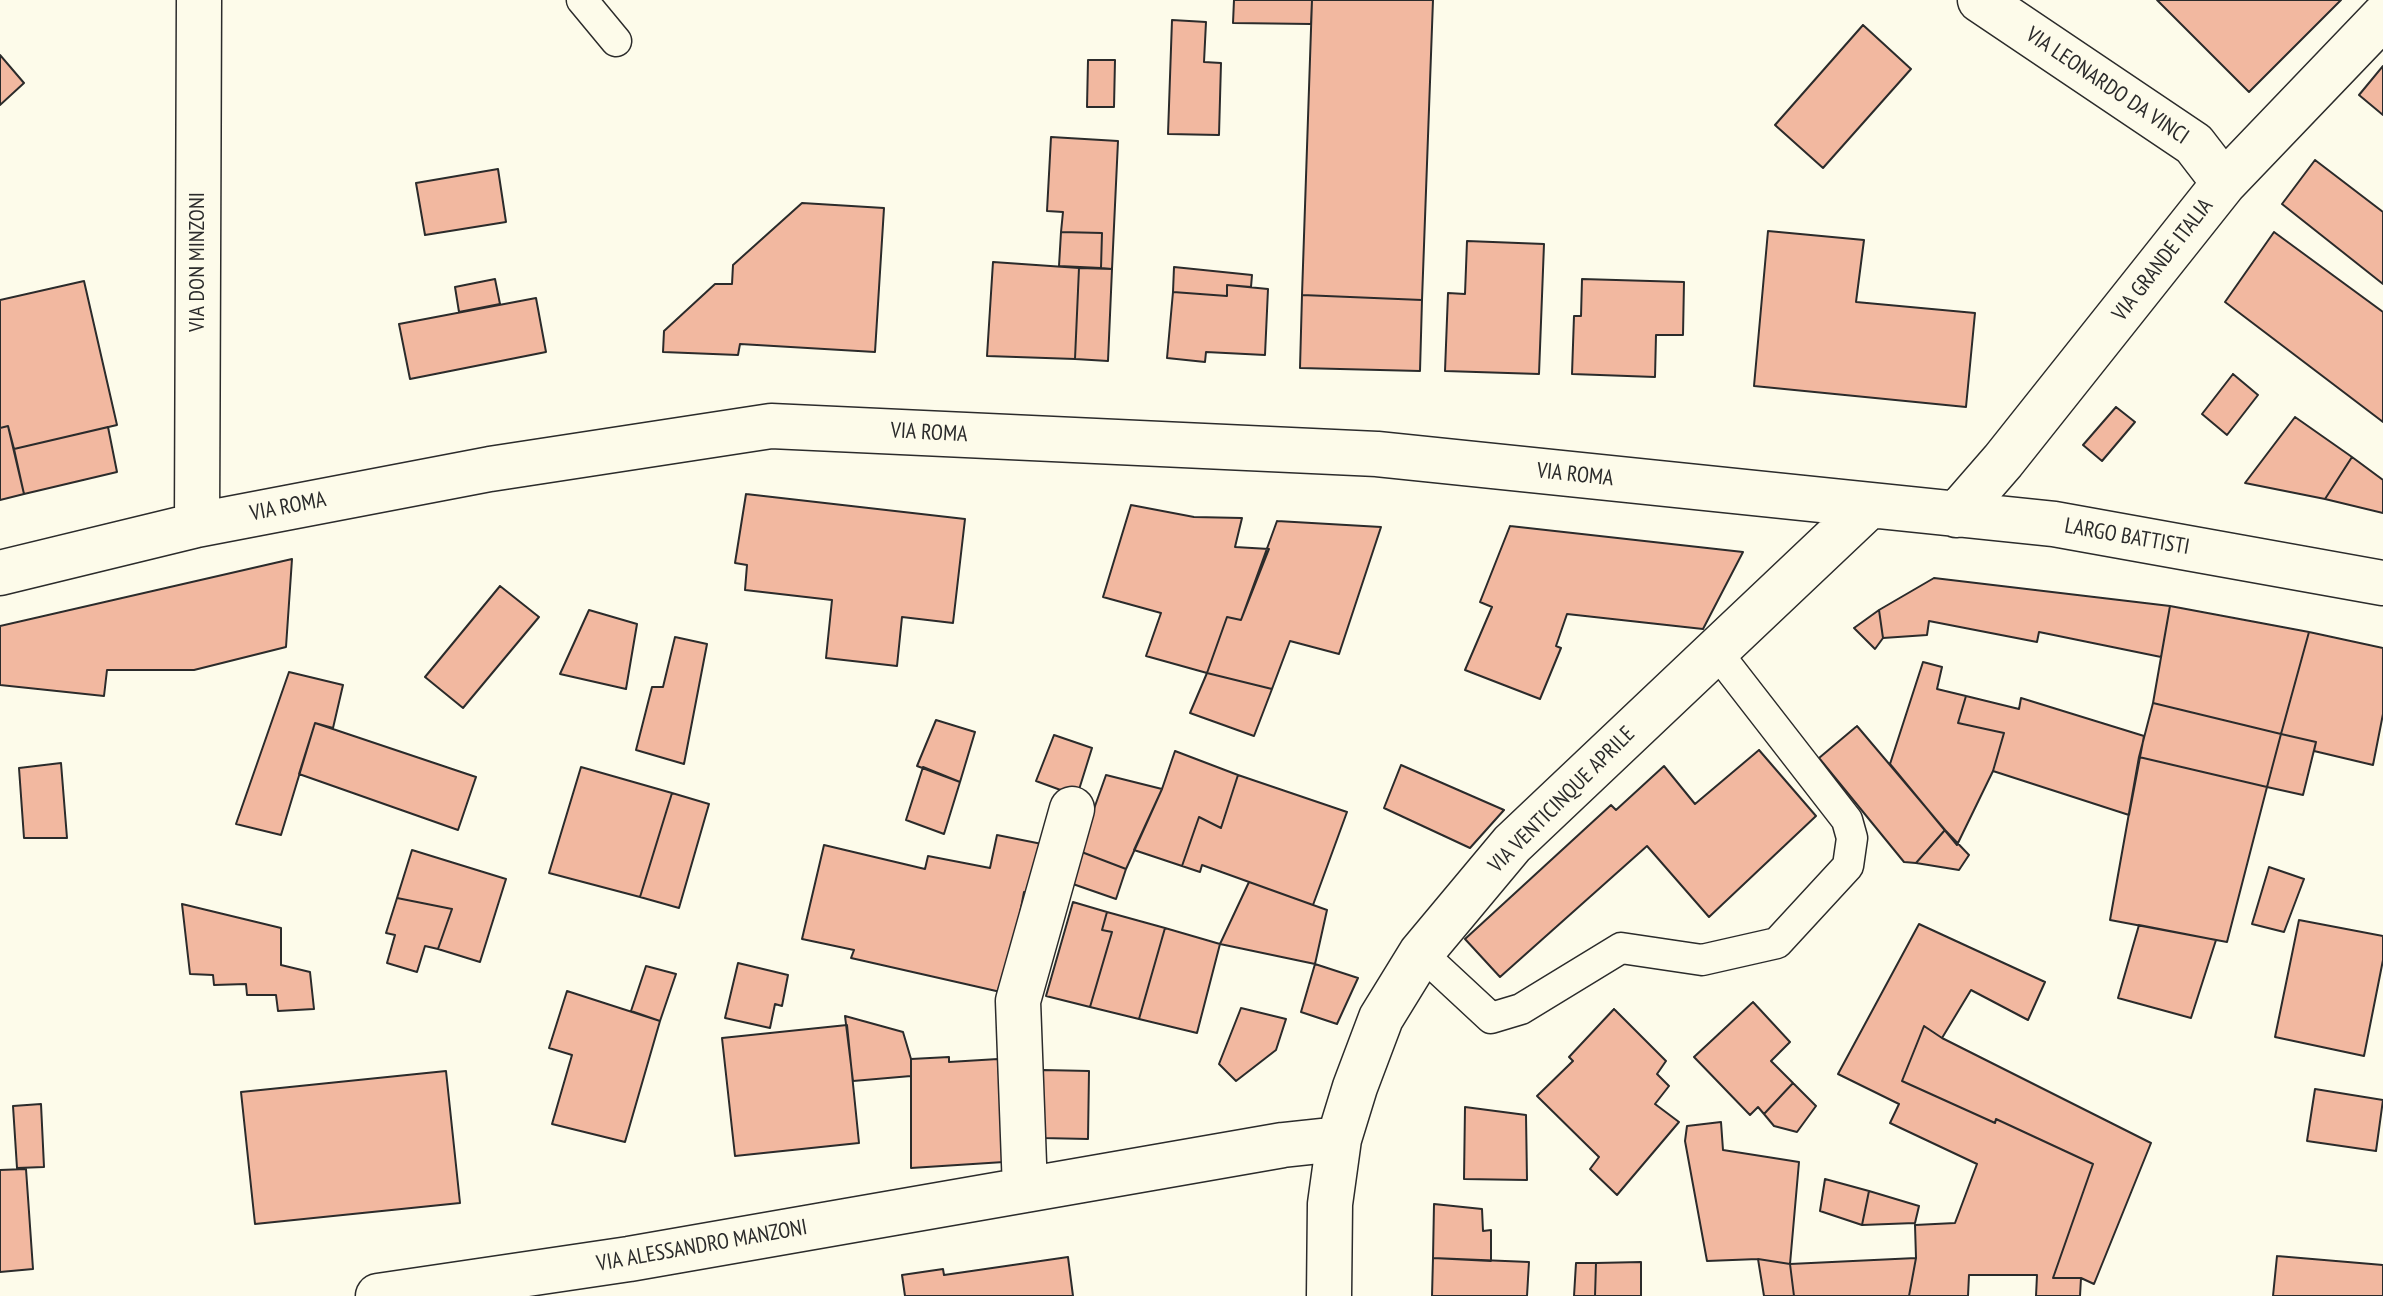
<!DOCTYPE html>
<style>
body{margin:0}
canvas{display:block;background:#fdfbea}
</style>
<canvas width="2383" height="1296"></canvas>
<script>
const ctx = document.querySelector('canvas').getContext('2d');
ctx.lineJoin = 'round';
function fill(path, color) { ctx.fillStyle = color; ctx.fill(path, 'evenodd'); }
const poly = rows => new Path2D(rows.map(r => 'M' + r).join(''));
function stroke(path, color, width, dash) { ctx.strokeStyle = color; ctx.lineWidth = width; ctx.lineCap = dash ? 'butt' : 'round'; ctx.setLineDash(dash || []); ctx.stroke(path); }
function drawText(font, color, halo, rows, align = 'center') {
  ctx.font = font + ' "PT Sans Narrow",sans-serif'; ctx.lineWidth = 6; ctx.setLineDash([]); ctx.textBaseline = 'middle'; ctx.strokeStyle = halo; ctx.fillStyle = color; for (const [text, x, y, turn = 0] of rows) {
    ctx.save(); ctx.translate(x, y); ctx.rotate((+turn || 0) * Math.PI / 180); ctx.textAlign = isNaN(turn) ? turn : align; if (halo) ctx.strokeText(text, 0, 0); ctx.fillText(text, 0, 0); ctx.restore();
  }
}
const building = poly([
 [1234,0,1312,0,1311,24,1233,23,1234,0],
 [1312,0,1433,0,1422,300,1302,295,1312,0],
 [2157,0,2341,0,2249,92,2157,0],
 [1172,20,1206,22,1204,62,1221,63,1219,135,1168,134,1172,20],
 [1863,25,1911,69,1823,168,1775,125,1863,25],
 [0,55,24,83,0,105,0,55],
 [1088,60,1115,60,1114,107,1087,107,1088,60],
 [2383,66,2383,115,2359,95,2383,66],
 [1051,137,1118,141,1112,269,1101,268,1102,233,1061,232,1063,212,1047,211,1051,137],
 [2315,160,2383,212,2383,284,2282,204,2315,160],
 [498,169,506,222,425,235,416,183,498,169],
 [802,203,884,208,875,352,740,344,738,355,663,352,664,331,715,284,732,284,733,265,802,203],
 [1768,231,1864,240,1856,302,1975,313,1966,407,1754,386,1768,231],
 [1061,232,1102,233,1101,268,1059,266,1061,232],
 [2274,232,2383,312,2383,422,2225,302,2274,232],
 [1467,241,1544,244,1539,374,1445,371,1448,293,1465,294,1467,241],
 [993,262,1079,268,1075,359,987,356,993,262],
 [1174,267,1252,275,1251,287,1227,285,1227,296,1173,292,1174,267],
 [1079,268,1112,269,1108,361,1075,359,1079,268],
 [495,279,500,304,459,312,455,287,495,279],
 [1582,279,1684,282,1683,335,1656,335,1655,377,1572,374,1574,316,1581,316,1582,279],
 [84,281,117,425,14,449,8,426,0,428,0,300,84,281],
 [1227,285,1268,289,1265,355,1206,352,1205,362,1167,358,1173,292,1227,296,1227,285],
 [1302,295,1422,300,1420,371,1300,368,1302,295],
 [536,298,546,352,410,379,399,324,536,298],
 [2233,374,2258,395,2227,435,2202,414,2233,374],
 [2116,407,2135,422,2102,461,2083,445,2116,407],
 [2295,417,2352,457,2325,499,2245,483,2295,417],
 [8,426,24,494,0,500,0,428,8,426],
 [108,427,117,472,24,494,14,449,108,427],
 [2352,457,2383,480,2383,513,2325,499,2352,457],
 [746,494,965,519,953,623,902,617,897,666,826,658,832,600,745,590,747,565,735,563,746,494],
 [1131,505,1194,517,1242,518,1235,547,1269,549,1241,620,1227,617,1207,673,1146,656,1161,613,1103,597,1131,505],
 [1277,521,1381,527,1339,654,1290,641,1272,689,1207,673,1227,617,1241,620,1277,521],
 [1510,526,1743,552,1703,629,1567,614,1556,646,1561,648,1540,699,1465,670,1492,607,1480,602,1510,526],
 [292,559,286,647,194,670,107,670,104,696,0,685,0,626,292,559],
 [1934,578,2170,606,2161,657,2039,632,2037,642,1929,621,1927,635,1883,638,1879,610,1934,578],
 [500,586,539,617,463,708,425,677,500,586],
 [2170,606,2309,632,2281,734,2153,703,2170,606],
 [589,610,637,624,626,689,560,674,589,610],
 [1879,610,1883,638,1875,649,1854,628,1879,610],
 [2309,632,2383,648,2383,714,2373,765,2314,751,2316,742,2281,734,2309,632],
 [675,637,707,644,684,764,636,750,652,687,663,687,675,637],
 [1923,662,1942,667,1937,689,1966,696,1958,723,2004,733,1993,771,1957,845,1890,764,1923,662],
 [289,672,343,685,333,728,315,723,281,835,236,824,289,672],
 [1207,673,1272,689,1254,736,1190,713,1207,673],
 [1966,696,2019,709,2021,698,2144,736,2129,815,1993,771,2004,733,1958,723,1966,696],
 [2153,703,2281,734,2267,787,2139,757,2153,703],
 [936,720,975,732,960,782,917,766,936,720],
 [315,723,476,777,458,830,299,774,315,723],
 [1857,726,1945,830,1916,863,1904,862,1819,758,1857,726],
 [2281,734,2316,742,2303,795,2267,787,2281,734],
 [1054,735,1092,748,1077,796,1036,781,1054,735],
 [1759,750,1816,816,1709,917,1647,846,1500,977,1465,939,1611,805,1616,810,1664,766,1695,804,1759,750],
 [1175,751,1238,775,1221,828,1199,817,1182,866,1134,850,1162,789,1175,751],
 [2139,757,2267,787,2227,942,2110,920,2139,757],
 [61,763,67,838,24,838,19,768,61,763],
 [1401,765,1504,810,1470,848,1384,808,1401,765],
 [581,767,672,793,640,897,549,873,581,767],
 [923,767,960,782,944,834,906,820,923,767],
 [1106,775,1162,789,1126,869,1079,851,1106,775],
 [1238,775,1347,812,1313,905,1202,865,1200,872,1182,866,1199,817,1221,828,1238,775],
 [672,793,709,804,679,908,640,897,672,793],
 [1945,830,1969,855,1959,870,1916,863,1945,830],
 [997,835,1047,845,1037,893,1024,892,1005,993,851,958,854,950,802,939,824,845,925,869,928,856,990,868,997,835],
 [412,850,506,879,480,962,438,949,452,909,397,898,412,850],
 [1079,851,1126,869,1116,899,1070,883,1079,851],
 [2269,867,2304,879,2284,932,2252,924,2269,867],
 [1249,882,1327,910,1315,964,1220,944,1249,882],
 [397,898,452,909,438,949,425,946,417,972,387,963,395,935,386,933,397,898],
 [1073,902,1107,912,1102,930,1112,932,1090,1007,1046,996,1073,902],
 [182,904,281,928,281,965,310,972,314,1009,278,1011,276,995,247,995,246,984,214,985,213,975,190,974,182,904],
 [1107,912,1165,928,1139,1019,1090,1007,1112,932,1102,930,1107,912],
 [2299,920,2383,936,2383,960,2364,1056,2275,1037,2299,920],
 [1919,924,2045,982,2028,1020,1971,990,1942,1038,1924,1026,1902,1081,1995,1123,1996,1119,2093,1164,2053,1278,2081,1278,2080,1296,2036,1296,2037,1275,1969,1275,1968,1296,1909,1296,1916,1258,1915,1225,1955,1223,1977,1164,1890,1123,1899,1104,1838,1074,1919,924],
 [2139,925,2216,940,2191,1018,2118,998,2139,925],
 [1165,928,1220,944,1197,1033,1139,1019,1165,928],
 [738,963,788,975,782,1006,775,1004,770,1028,725,1018,738,963],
 [1315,964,1358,978,1337,1024,1301,1012,1315,964],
 [646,966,676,974,660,1021,631,1011,646,966],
 [567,991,660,1021,625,1142,552,1124,572,1055,549,1048,567,991],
 [1753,1002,1790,1042,1771,1061,1793,1083,1764,1114,1758,1107,1750,1115,1694,1057,1753,1002],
 [1241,1008,1286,1019,1276,1050,1236,1081,1219,1064,1241,1008],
 [1614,1009,1666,1061,1657,1074,1669,1086,1655,1104,1679,1122,1617,1195,1590,1169,1599,1157,1537,1096,1573,1061,1569,1057,1614,1009],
 [845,1016,903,1032,911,1059,911,1076,853,1081,845,1016],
 [847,1025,859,1143,735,1156,722,1038,847,1025],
 [1924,1026,1942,1038,2151,1143,2094,1284,2081,1278,2053,1278,2093,1164,1996,1119,1995,1123,1902,1081,1924,1026],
 [949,1057,949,1062,998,1059,1004,1162,911,1168,911,1059,949,1057],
 [1043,1070,1089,1071,1088,1139,1042,1138,1043,1070],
 [446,1071,460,1203,255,1224,241,1092,446,1071],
 [1793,1083,1816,1106,1797,1132,1774,1126,1764,1114,1793,1083],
 [2315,1089,2383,1100,2376,1151,2307,1141,2315,1089],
 [41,1104,44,1167,17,1168,13,1106,41,1104],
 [1465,1107,1526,1115,1527,1180,1464,1179,1465,1107],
 [1721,1122,1723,1150,1799,1162,1790,1264,1758,1259,1707,1261,1685,1141,1687,1126,1721,1122],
 [26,1169,33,1269,0,1272,0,1170,26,1169],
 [1825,1179,1869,1191,1862,1225,1820,1211,1825,1179],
 [1869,1191,1919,1206,1915,1223,1862,1225,1869,1191],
 [1434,1204,1482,1209,1483,1231,1491,1230,1491,1261,1433,1258,1434,1204],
 [2277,1256,2383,1265,2383,1296,2273,1296,2277,1256],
 [1068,1257,1073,1296,905,1296,902,1275,943,1269,944,1275,1068,1257],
 [1433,1258,1529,1262,1527,1296,1432,1296,1433,1258],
 [1916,1258,1909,1296,1794,1296,1790,1264,1916,1258],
 [1758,1259,1790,1264,1794,1296,1764,1296,1758,1259],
 [1641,1262,1641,1296,1595,1296,1596,1263,1641,1262],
 [1576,1263,1596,1263,1595,1296,1574,1296,1576,1263]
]);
fill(building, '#f2b8a0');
stroke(building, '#2b2b2b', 2);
const lane = poly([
 [582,0,616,41],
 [1421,953,1491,1018,1521,1009,1621,948,1702,960,1777,943,1848,866,1852,838,1847,820,1715,650]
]);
const street = poly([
 [1980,0,2194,144,2224,183],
 [1956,515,2003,461,2224,183,2383,17],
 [197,525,199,0],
 [0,573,197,525,490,469,771,426,1377,454,2054,524,2383,583],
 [1025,1190,1018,1001,1072,809],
 [378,1296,629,1259,1283,1145,1339,1139],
 [1329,1296,1330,1204,1339,1139,1355,1087,1381,1018,1421,953,1512,844,1869,506]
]);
stroke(lane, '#2b2b2b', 33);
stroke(street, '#2b2b2b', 47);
stroke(lane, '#fdfbea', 30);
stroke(street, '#fdfbea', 44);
drawText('22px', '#2b2b2b', '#fdfbea', [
 ["VIA LEONARDO DA VINCI",2107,86,34],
 ["VIA GRANDE ITALIA",2163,260,-52],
 ["VIA DON MINZONI",198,262,-90],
 ["VIA ROMA",929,433,3],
 ["VIA ROMA",1575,475,6],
 ["VIA ROMA",288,507,-11],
 ["LARGO BATTISTI",2127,537,10],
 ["VIA VENTICINQUE APRILE",1562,800,-45],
 ["VIA ALESSANDRO MANZONI",702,1246,-10]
]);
</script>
